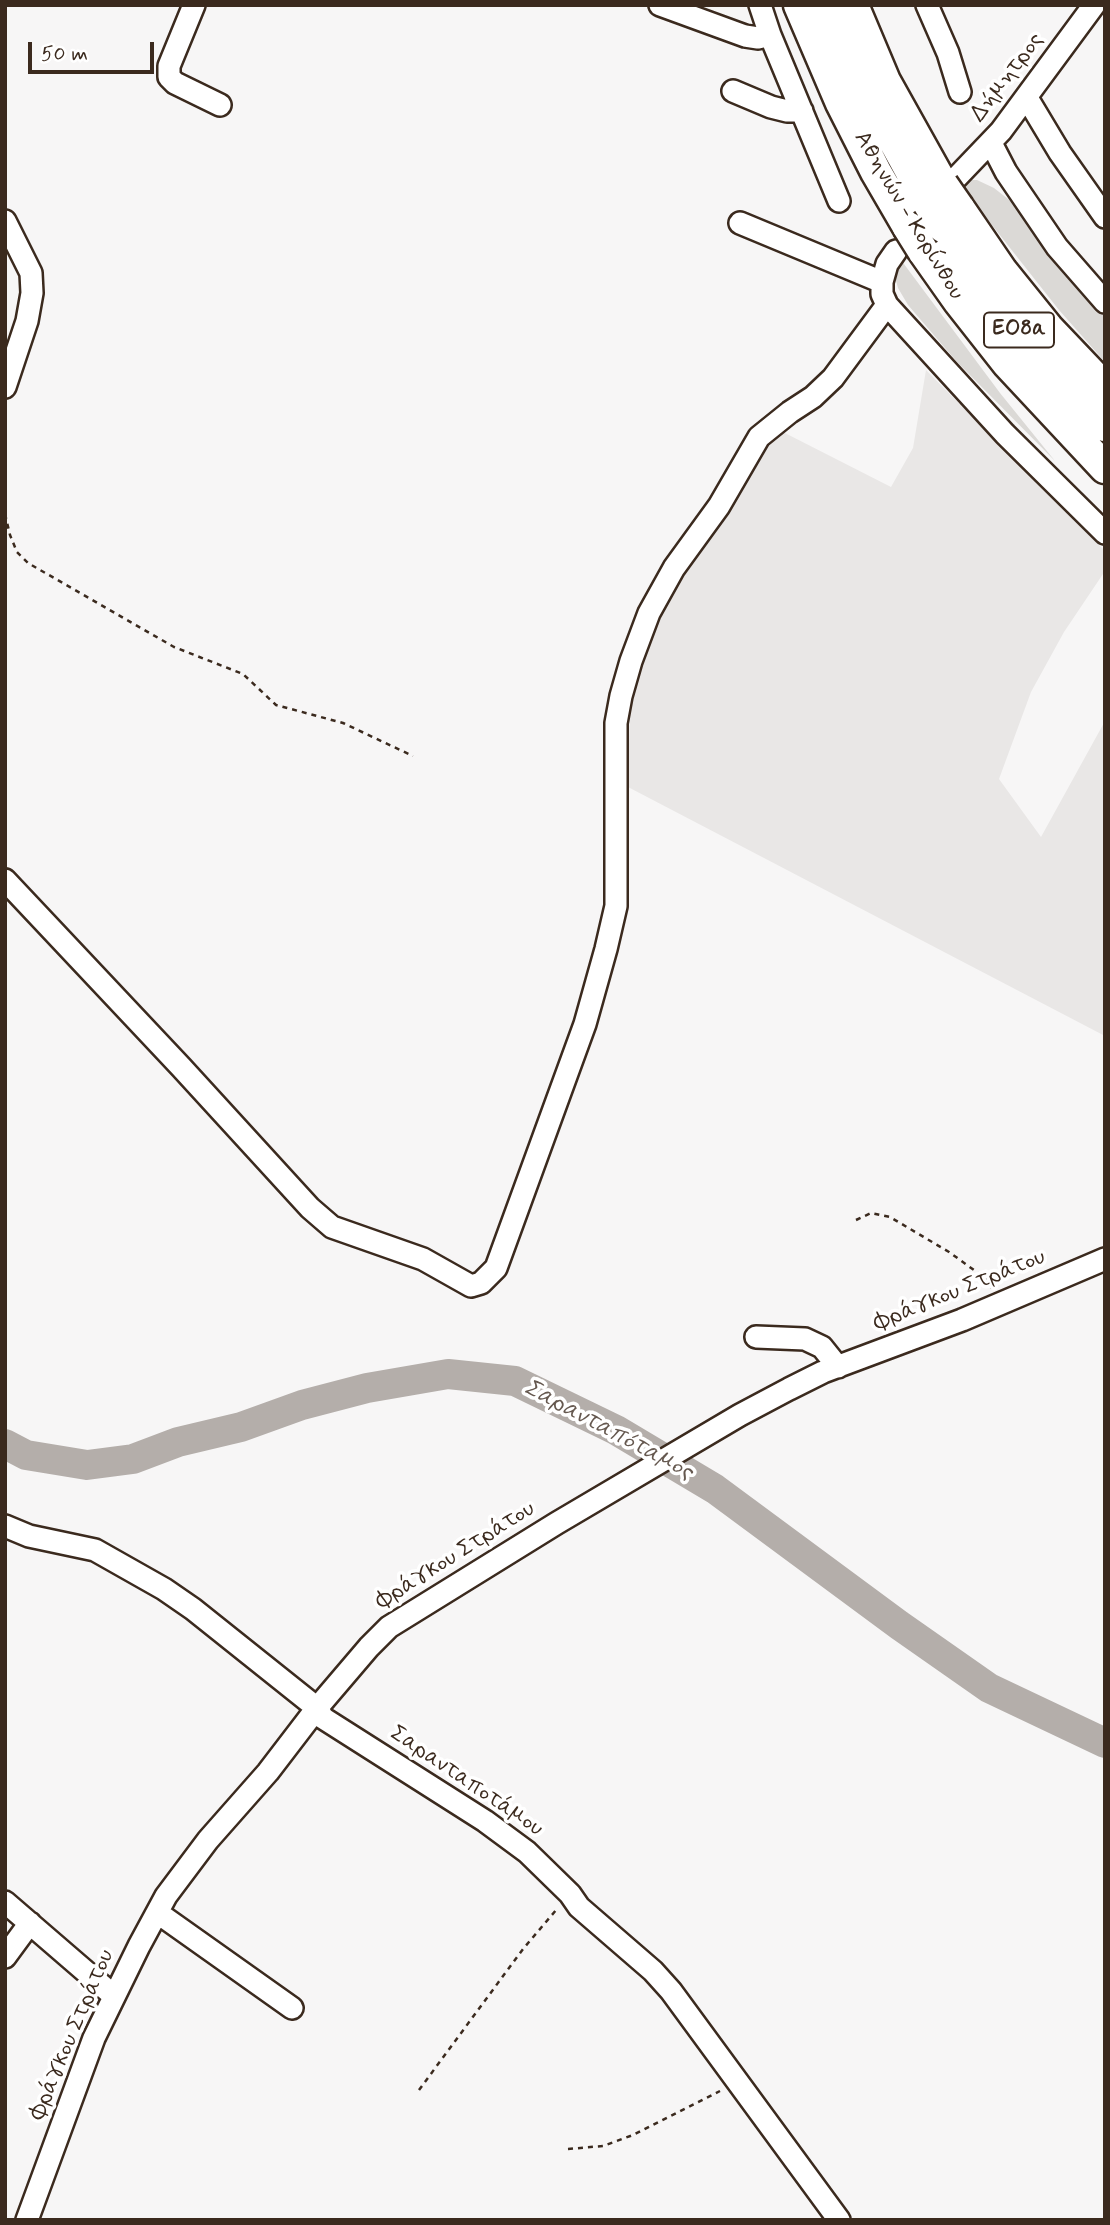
<!DOCTYPE html>
<html>
<head>
<meta charset="utf-8">
<style>
  body { margin:0 }
  #map { position:relative; width:1110px; height:2225px; overflow:hidden; background:#f7f6f6; font-family:Mynerve,sans-serif }
  canvas { display:block }
  .frame { position:absolute; inset:0; border:7px solid #3b2a1e; pointer-events:none }
  .scale { position:absolute; left:28px; top:42px; width:126px; height:32px; box-sizing:border-box; border:4px solid #3b2a1e; border-top:0; padding-left:9px; font-size:21px; line-height:24px; white-space:nowrap; color:#3b2a1e; -webkit-text-stroke:5px #fff; paint-order:stroke }
</style>
</head>
<body>
<div id="map">
<canvas width="1110" height="2225"></canvas>
<div class="frame"></div>
<div class="scale">50 m</div>
</div>
<script>
const context = document.querySelector('canvas').getContext('2d');
context.lineJoin = 'round';
function paint(path, color) {
  context.fillStyle = color;
  context.fill(path, 'evenodd');
}
function toPath(rows) {
  const path = new Path2D();
  for (const r of rows) {
    path.moveTo(r[0], r[1]);
    for (let i = 2; i < r.length; i += 2) path.lineTo(r[i], r[i + 1]);
  }
  return path;
}
function strokePath(path, color, width, dash) {
  context.strokeStyle = color;
  context.lineWidth = width;
  context.lineCap = dash ? 'butt' : 'round';
  context.setLineDash(dash || []);
  context.stroke(path);
}
function write(font, color, halo, rows, align = 'center') {
  context.font = font + ' Mynerve,sans-serif';
  context.lineWidth = 7;
  context.setLineDash([]);
  context.textBaseline = 'middle';
  context.strokeStyle = halo;
  context.fillStyle = color;
  for (const [text, x, y, turn = 0] of rows) {
    context.save();
    context.translate(x, y);
    context.rotate((+turn || 0) * Math.PI / 180);
    context.textAlign = isNaN(turn) ? turn : align;
    if (halo) context.strokeText(text, 0, 0);
    context.fillText(text, 0, 0);
    context.restore();
  }
}
paint(toPath([
  [926,370,1105,551,1105,571,1064,632,1031,692,999,779,1041,837,1105,721,1105,1036,628,787,630,703,643,659,677,581,767,442,779,430,891,487,913,448]
]), '#e9e7e6');
paint(toPath([
  [971,180,977,180,994,188,1022,210,1072,282,1105,317,1105,362,1059,310,969,196,962,185],
  [901,260,1000,393,1055,461,957,362,908,305,898,288,895,277]
]), '#dbd9d6');
strokePath(toPath([
  [5,1444,26,1455,87,1465,133,1459,178,1442,241,1427,302,1405,367,1388,448,1374,515,1381,616,1430,715,1489,899,1625,989,1688,1105,1743]
]), '#b4aeaa', 30);
const minor = toPath([
  [194,5,169,66,169,77,175,83,220,105],
  [660,5,745,36,758,38,770,35],
  [760,5,770,35,839,201],
  [927,5,948,53,960,92],
  [733,91,771,107,787,111,802,111],
  [1027,98,1060,153,1105,217],
  [991,143,1006,172,1057,247,1105,302],
  [957,177,1001,131,1094,5],
  [5,221,31,273,32,293,27,321,5,387],
  [740,223,882,282],
  [896,251,887,264,882,282,882,294,887,305,1005,434,1105,533],
  [5,880,181,1067,310,1208,332,1227,423,1259,471,1286,481,1283,496,1268,585,1024,606,949,616,906,616,723,621,696,631,661,649,613,674,568,719,506,759,437,790,412,813,397,833,378,887,305],
  [756,1337,805,1339,822,1347,838,1367],
  [5,1526,29,1536,95,1550,164,1589,193,1609,317,1708,323,1718,485,1821,527,1852,570,1894,579,1907,653,1971,671,1991,839,2220],
  [5,1902,114,1996],
  [158,1913,292,2008],
  [5,1957,30,1923],
  [27,2220,94,2038,139,1946,166,1896,208,1840,268,1772,317,1708,369,1647,389,1627,557,1523,740,1415,789,1389,823,1372,962,1320,1105,1259]
]);
const highway = toPath([
  [799,5,841,103,876,172,908,227],
  [831,5,866,90,928,203],
  [853,5,885,81,943,185],
  [959,208,1002,271,1048,328,1105,388],
  [943,227,983,285,1029,344,1105,426],
  [923,251,959,302,1007,363,1105,468]
]);
strokePath(minor, '#3b2a1e', 26);
strokePath(highway, '#3b2a1e', 35);
strokePath(toPath([
  [5,514,10,535,17,552,28,563,174,647,243,674,276,705,343,723,413,756],
  [856,1220,871,1213,890,1217,949,1252,985,1278,992,1288],
  [419,2090,523,1949,557,1909],
  [568,2149,603,2146,633,2135,720,2091]
]), '#3b2a1e', 2.5, [5, 5]);
strokePath(minor, '#fff', 21);
strokePath(highway, '#fff', 30);
const highwayBridge = toPath([
  [943,185,959,208],
  [928,203,943,227],
  [908,227,923,251]
]);
strokePath(highwayBridge, '#3b2a1e', 35, []);
strokePath(highwayBridge, '#fff', 30);
for (const [x, y, w] of [
  [1019,330,70]
]) {
  const box = new Path2D();
  box.roundRect(x - w / 2, y - 17.5, w, 35, 5);
  context.fillStyle = '#fff';
  context.fill(box);
  strokePath(box, '#3b2a1e', 2);
}
write('bold 21px', '#3b2a1e', null, [
  ["ΕΟ8α",1019,330]
]);
write('23px', '#3b2a1e', '#fff', [
  ["Δήμητρος",1008,78,-53],
  ["Αθηνών - Κορίνθου",908,216,59],
  ["Φράγκου Στράτου",960,1291,-22],
  ["Φράγκου Στράτου",456,1556,-32],
  ["Σαρανταποτάμου",466,1782,34],
  ["Φράγκου Στράτου",73,2035,-67]
]);
write('italic 24px', '#65584f', '#fff', [
  ["Σαρανταπόταμος",608,1431,28]
]);
</script>
</body>
</html>
